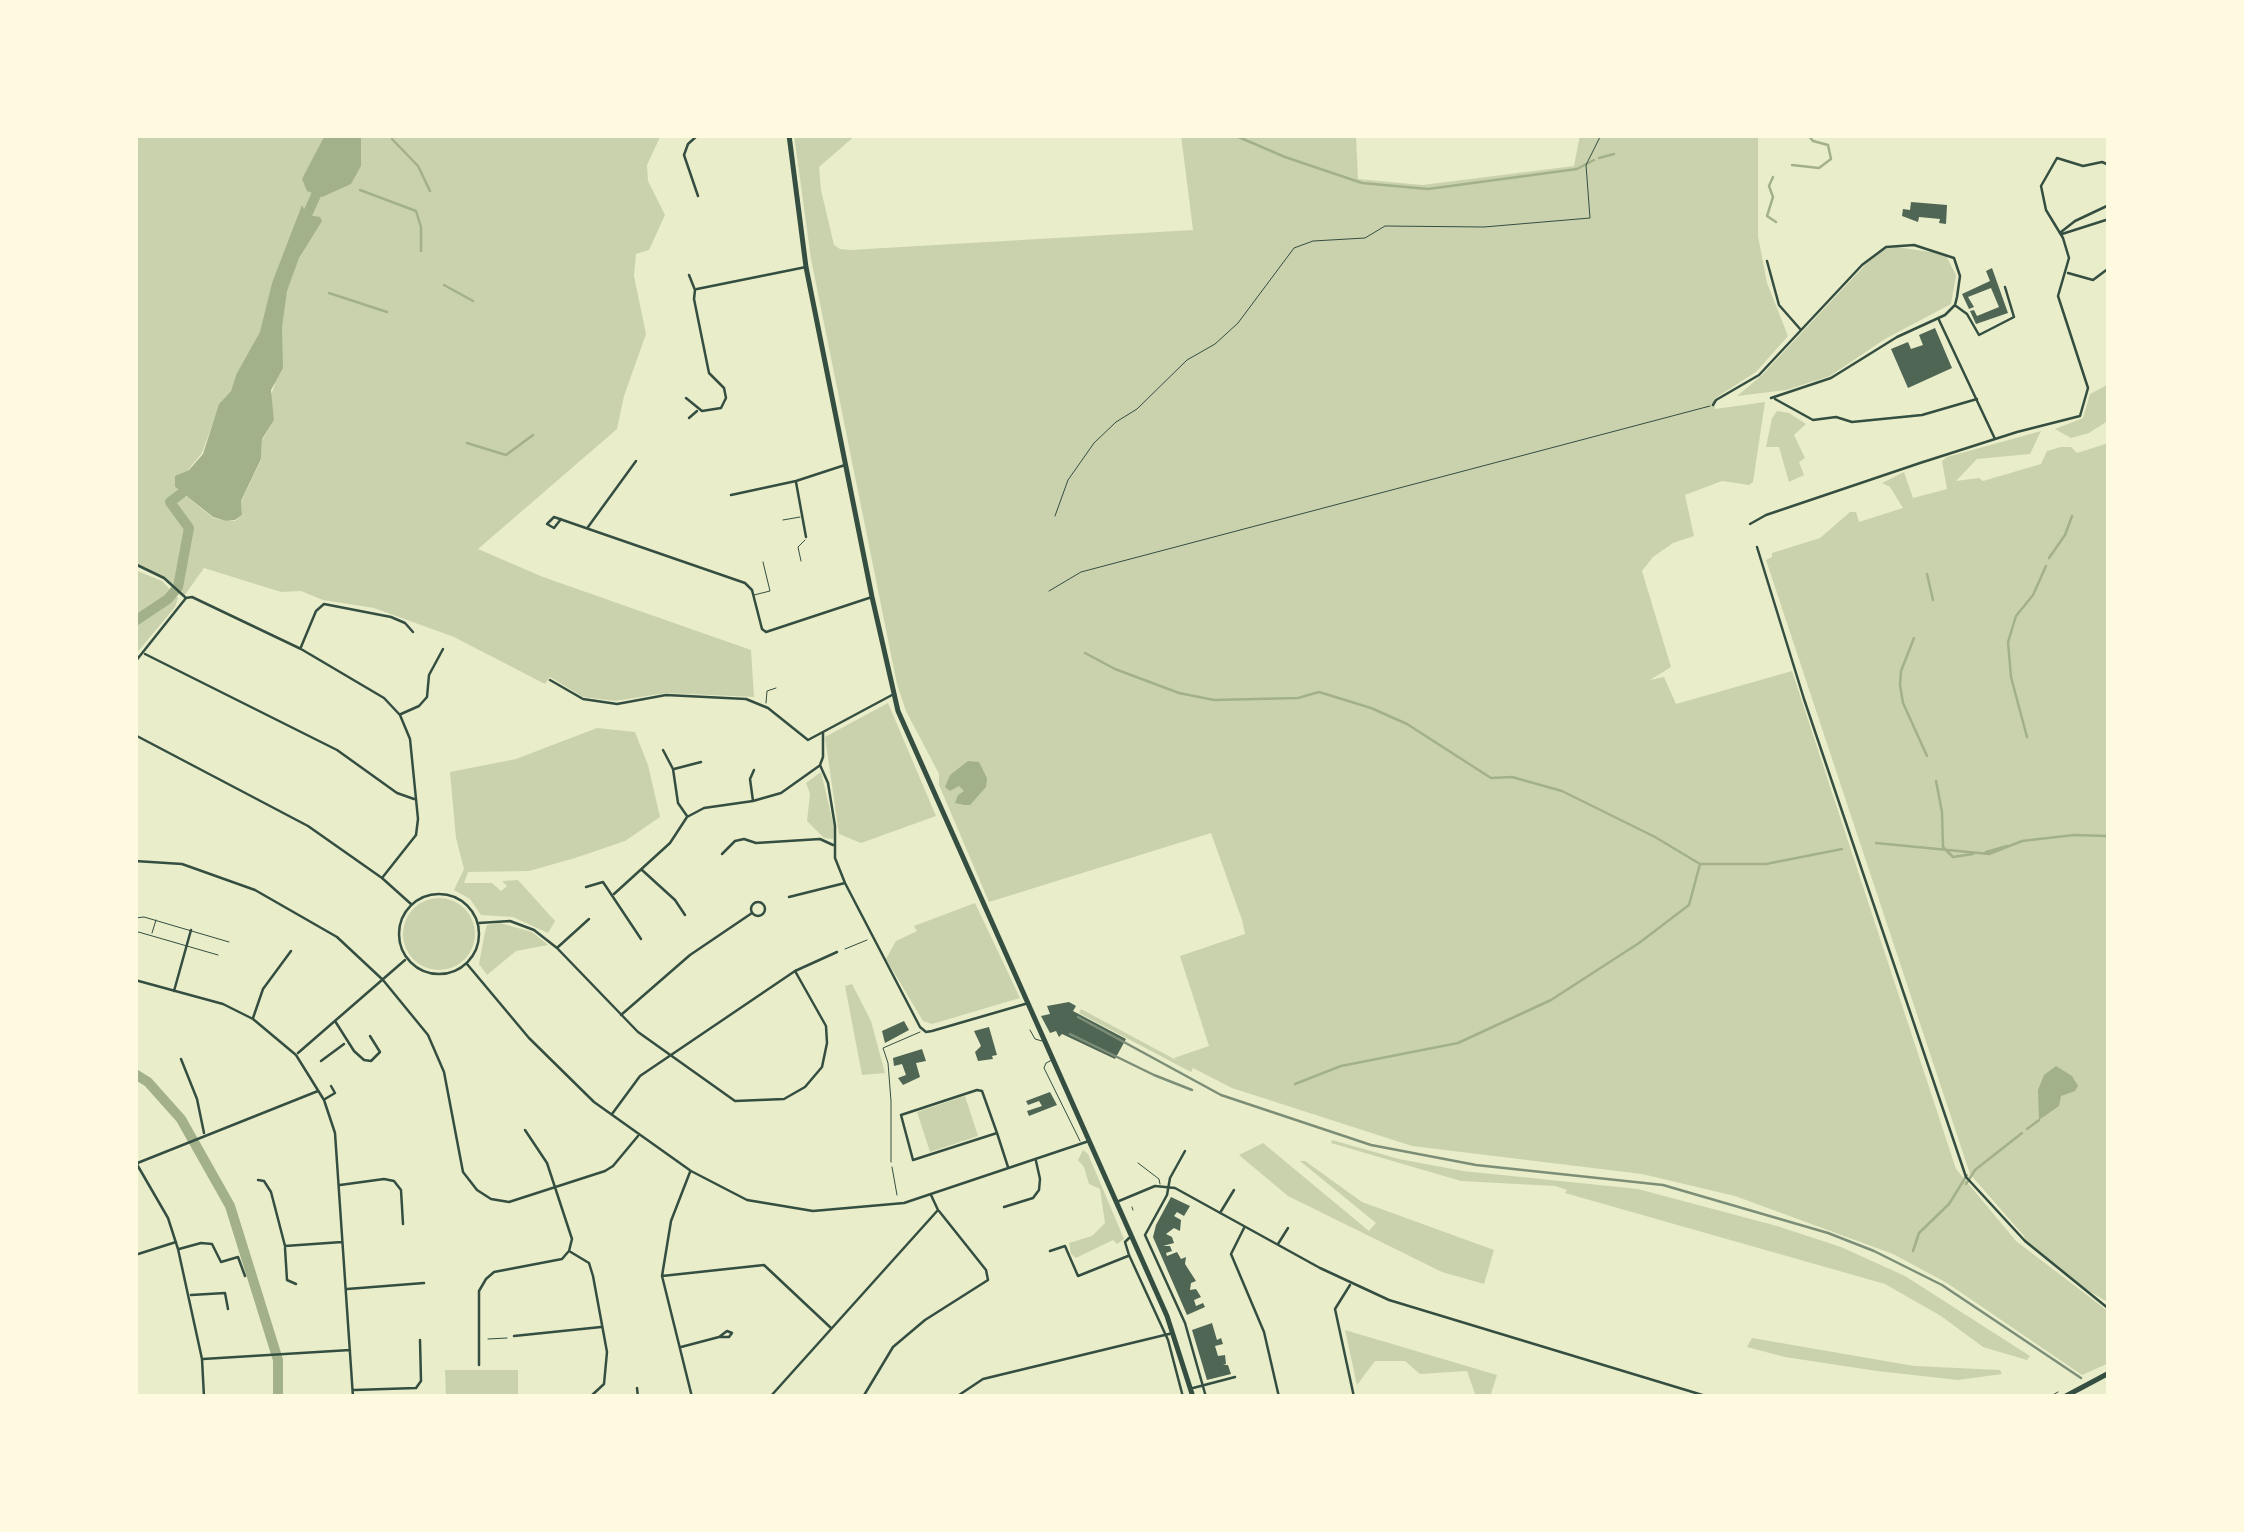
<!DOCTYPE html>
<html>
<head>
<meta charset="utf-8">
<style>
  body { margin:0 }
  #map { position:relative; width:2244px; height:1532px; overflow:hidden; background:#e9edc9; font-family:"Playfair Display",serif }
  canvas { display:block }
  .frame { position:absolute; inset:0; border:138px solid #fefae0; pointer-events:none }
</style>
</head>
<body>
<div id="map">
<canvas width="2244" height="1532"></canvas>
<div class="frame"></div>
</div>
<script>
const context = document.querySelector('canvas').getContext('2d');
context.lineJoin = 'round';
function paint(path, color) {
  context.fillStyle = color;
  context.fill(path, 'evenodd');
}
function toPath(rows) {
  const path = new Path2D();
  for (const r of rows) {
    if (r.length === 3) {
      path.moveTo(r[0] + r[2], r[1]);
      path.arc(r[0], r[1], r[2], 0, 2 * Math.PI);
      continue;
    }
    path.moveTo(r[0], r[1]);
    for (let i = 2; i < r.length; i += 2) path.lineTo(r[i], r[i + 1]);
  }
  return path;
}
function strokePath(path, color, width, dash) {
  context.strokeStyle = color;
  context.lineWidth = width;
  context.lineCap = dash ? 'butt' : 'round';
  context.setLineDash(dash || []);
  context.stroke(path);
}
paint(toPath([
  [135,135,661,135,647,165,648,181,665,215,649,250,636,254,634,276,646,334,624,396,617,429,478,549,543,577,751,650,754,697,666,693,615,701,583,697,550,677,545,684,454,637,374,608,323,600,301,591,281,592,204,568,184,596,164,578,135,565],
  [236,375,267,375,275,384,271,395,274,420,262,440,261,460,241,502,242,515,235,521,226,521,213,518,181,492,175,487,175,477,188,470,202,453,220,403,231,391],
  [794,135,856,135,819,167,821,190,834,245,840,249,850,250,1193,230,1181,135,1356,135,1358,179,1422,185,1574,166,1580,135,1758,135,1758,236,1767,283,1788,336,1756,372,1714,399,1715,409,1765,402,1753,482,1749,485,1722,481,1685,495,1694,536,1673,543,1653,557,1642,571,1671,667,1650,680,1664,677,1676,704,1792,671,1956,1169,2016,1241,2109,1312,2109,1363,2082,1375,1947,1283,1893,1254,1735,1196,1642,1174,1412,1146,1232,1088,1193,1068,1191,1072,1079,1013,1081,1009,1178,1061,1174,1058,1209,1046,1180,956,1245,934,1242,920,1211,833,989,902,939,785,939,774,906,711,897,684,811,259],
  [1896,247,1945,254,1956,275,1951,304,1885,339,1830,376,1786,390,1737,396,1761,376,1866,264,1884,249],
  [2109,384,2109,420,2089,433,2071,438,2055,429,2083,418,2090,394],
  [1777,411,1789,413,1806,424,1794,435,1805,458,1799,462,1804,475,1789,482,1779,447,1766,447,1772,418],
  [2041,431,2030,454,1977,459,1956,481,1979,478,1983,481,2041,464,2047,451,2061,447,2071,447,2077,453,2109,443,2109,1303,2081,1286,2025,1241,2024,1236,1970,1174,1766,560,1772,557,1772,553,1820,538,1850,512,1856,512,1859,522,1903,508,1890,487,1882,483,1904,472,1913,498,1947,489,1942,461,1947,457],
  [135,570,162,581,178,598,175,607,135,655],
  [888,703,936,816,861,843,839,834,825,737],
  [597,728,635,732,648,765,660,817,625,841,575,858,529,871,468,872,464,883,492,883,501,891,507,886,502,881,518,880,555,921,548,933,513,917,481,915,470,899,454,890,464,869,456,838,450,772,516,759],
  [821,772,834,827,833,839,824,838,807,821,810,794,806,783],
  [439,934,36],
  [975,903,1020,998,932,1024,923,1021,886,959,896,941,917,931,914,926],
  [500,923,532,932,548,945,516,951,487,975,479,964,485,932,487,925],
  [852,984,871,1021,885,1073,862,1075,845,986],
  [965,1096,978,1136,930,1152,917,1112],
  [1332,1140,1399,1159,1463,1171,1638,1189,1777,1226,1841,1247,1905,1276,2030,1356,2027,1360,1983,1347,1941,1316,1885,1284,1565,1193,1567,1190,1555,1186,1461,1181,1331,1143],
  [1263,1143,1369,1231,1376,1223,1300,1161,1305,1161,1362,1202,1494,1250,1484,1284,1442,1272,1288,1196,1239,1155],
  [1083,1150,1088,1154,1124,1239,1117,1244,1113,1240,1076,1258,1071,1254,1069,1243,1092,1236,1105,1223,1100,1189,1089,1184,1084,1167,1078,1160],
  [1345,1330,1497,1375,1490,1397,1476,1397,1467,1371,1420,1374,1405,1361,1375,1361,1357,1385],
  [1752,1338,1914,1366,2000,1370,2002,1374,1958,1380,1877,1371,1785,1357,1747,1347],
  [445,1370,518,1370,518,1397,446,1397]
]), '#cad2ad');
paint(toPath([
  [325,135,361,135,361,166,351,184,322,197,307,191,302,179],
  [302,205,307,215,320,217,322,221,299,258,287,291,282,327,283,368,271,390,274,420,262,439,261,459,241,501,242,515,235,520,226,521,213,517,175,487,175,476,189,470,203,454,219,404,231,391,236,375,260,332,272,283],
  [968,761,979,762,987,778,986,787,970,805,964,805,955,803,958,795,964,791,959,786,950,791,945,787,950,775],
  [2056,1066,2072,1076,2078,1086,2075,1091,2061,1096,2059,1106,2039,1120,2038,1090,2044,1075]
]), '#a3b18a');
strokePath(toPath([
  [1234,135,1285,157,1362,183,1428,189,1577,169,1594,160],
  [392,139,418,166,430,191],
  [1599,158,1614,154],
  [1792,165,1819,168,1831,159,1828,145,1813,141,1808,135],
  [1773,177,1769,186,1773,197,1767,216,1776,222],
  [360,190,416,211,421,227,421,251],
  [444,285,473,301],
  [329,293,387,312],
  [467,443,506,455,533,435],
  [2049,558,2065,535,2072,516],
  [1927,574,1933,600],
  [1914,638,1901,671,1900,685,1903,703,1927,756],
  [1085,653,1115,669,1179,693,1214,700,1298,698,1319,692,1371,708,1407,724,1491,778,1512,777,1562,791,1655,837,1700,864,1766,864,1842,849],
  [2027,737,2011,677,2008,642,2016,616,2033,595,2046,566],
  [1936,781,1942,812,1943,847,1953,857,1973,854],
  [1876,843,1989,854,2022,841,2074,835,2109,836],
  [1986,852,2007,846],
  [1295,1084,1341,1066,1458,1043,1551,1000,1639,943,1689,905,1700,864],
  [2027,1129,2039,1120],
  [1966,1184,1975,1170,2022,1133],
  [1913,1251,1919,1233,1949,1204,1967,1175]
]), '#a3b18a', 2.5);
strokePath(toPath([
  [307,215,316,195],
  [135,621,168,599,178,587,189,528,170,502,182,493],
  [135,1074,148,1082,181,1119,230,1206,278,1360,278,1397]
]), '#a3b18a', 10);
paint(toPath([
  [1911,202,1947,205,1946,224,1939,223,1940,219,1919,217,1918,222,1902,216,1903,209,1910,210],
  [1992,268,2008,313,1976,324,1970,311,1974,310,1977,316,1999,307,1991,288,1968,297,1974,307,1969,309,1962,294,1990,281,1986,271],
  [1935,328,1952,368,1908,388,1891,349,1908,342,1911,349,1923,345,1919,335],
  [1069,1002,1076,1006,1073,1011,1126,1039,1115,1059,1062,1034,1059,1037,1056,1031,1050,1033,1041,1016,1050,1014,1047,1006],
  [904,1021,909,1030,885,1043,882,1031],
  [989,1027,997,1055,992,1056,993,1059,978,1061,975,1052,981,1046,974,1031],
  [922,1049,926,1061,916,1063,920,1077,903,1085,898,1078,906,1075,902,1064,894,1066,893,1058],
  [1050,1092,1057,1105,1029,1116,1027,1111,1042,1106,1039,1101,1028,1105,1026,1101],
  [1171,1197,1190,1206,1184,1216,1177,1212,1174,1216,1181,1220,1180,1231,1174,1228,1166,1234,1172,1237,1174,1243,1163,1246,1170,1246,1172,1251,1166,1253,1167,1256,1177,1252,1181,1259,1186,1257,1185,1264,1196,1281,1191,1283,1190,1290,1196,1289,1201,1297,1194,1300,1196,1306,1203,1303,1205,1307,1187,1315,1153,1237,1156,1225],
  [1212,1323,1217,1340,1221,1338,1223,1344,1215,1346,1218,1356,1225,1355,1226,1364,1223,1365,1228,1365,1231,1374,1207,1380,1192,1330]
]), '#4f6655');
strokePath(toPath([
  [1055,516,1068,480,1094,443,1116,422,1137,409,1187,360,1215,344,1238,323,1294,248,1313,241,1365,238,1385,226,1484,227,1590,218,1586,165,1601,135],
  [845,949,867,940],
  [892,1167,897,1195],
  [488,1339,507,1338],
  [2049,1397,2058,1392]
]), '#344e41', 1);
strokePath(toPath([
  [783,520,800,517],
  [801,561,798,547,805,540],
  [1049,591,1081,572,1710,406],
  [754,595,770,591,763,562],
  [766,703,767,691,776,688],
  [135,918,144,917,229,942],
  [135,931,218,955],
  [152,933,156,920],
  [1030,1030,1035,1039,1042,1041],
  [1052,1060,1046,1063,1044,1068,1080,1141],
  [891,1162,891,1101,888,1063,883,1048,920,1032],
  [1138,1163,1159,1179,1160,1184],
  [1132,1207,1133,1210],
  [2105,1397,2109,1391]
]), '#344e41', 1);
strokePath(toPath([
  [698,135,688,144,684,155,698,196],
  [2061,232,2075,221,2109,205],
  [2062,234,2109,219],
  [1767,261,1779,305,1801,330],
  [2068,273,2093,280,2109,268],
  [697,289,806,267],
  [1956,306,1967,314,1979,335,2014,317,2005,287],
  [1939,320,1995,439],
  [686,398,702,411,721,408,726,398,724,388,709,373,694,299,695,290,689,275],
  [1775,399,1813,420,1836,417,1852,422,1922,415,1977,399],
  [1713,405,1716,400,1759,375,1862,265,1886,247,1914,245,1954,258,1960,276,1957,297,1955,305,1945,315,1897,337,1831,378,1771,398],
  [689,418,697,411],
  [796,482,806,537],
  [731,495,796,481,845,465],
  [561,519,554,528,547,524,554,517,745,583,752,590,762,629,766,632,872,597],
  [1750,524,1766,515,1920,463,2017,432,2080,416,2088,388,2058,296,2069,258,2063,238,2046,210,2041,186,2057,158,2083,166,2102,162,2109,165],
  [588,527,636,461],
  [1757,547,1804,699,1966,1177,2025,1241,2109,1309],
  [135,564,164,578,186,598],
  [301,647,316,611,324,604,391,617,405,623,413,632],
  [145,654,337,750,397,793,414,799],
  [135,662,186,598,192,597,301,649,384,698,400,715,410,739,418,819,416,835,382,878],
  [550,680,583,699,617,704,666,695,746,699,768,708,808,740,892,695],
  [401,714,419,706,427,697,429,675,443,649],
  [823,733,823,757,820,765,828,783,835,826,835,858,845,883,920,1027,926,1032,932,1031,1025,1004],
  [135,735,308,826,382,878,411,904],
  [663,750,673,769,678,803,687,816],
  [674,769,701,762],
  [753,801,750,779,754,770],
  [722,854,735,841,744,839,756,843,820,839,833,845],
  [135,861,182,864,255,890,337,937,383,980,428,1035,444,1072,463,1172,477,1190,491,1199,509,1202,605,1171,613,1166,638,1136],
  [642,870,675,900,685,915],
  [586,887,603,882,641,939],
  [439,934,40],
  [614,894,670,843,687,817,704,808,753,801,781,793,819,766],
  [789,897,845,883],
  [758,909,7],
  [479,923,510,921,534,930,557,948,638,1032,735,1101,784,1099,805,1087,822,1067,827,1043,826,1026,795,971],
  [558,947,589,919],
  [467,964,529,1038,594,1102,691,1171,747,1200,813,1211,904,1203,1089,1141],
  [135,980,223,1004,253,1019,296,1055,324,1100,335,1133,353,1397],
  [174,991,191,930],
  [621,1015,690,955,752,913],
  [253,1018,263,989,291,951],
  [335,1021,354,1051,364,1060,371,1061,380,1052,370,1036],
  [298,1053,405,960],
  [181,1059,197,1099,204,1133],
  [321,1061,344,1044],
  [977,1090,982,1091,997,1133,913,1160,901,1115,977,1090],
  [325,1099,335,1093,331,1086],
  [612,1114,640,1076,795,971,837,952],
  [525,1130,547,1163,572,1239,569,1251,589,1263,593,1276,607,1352,604,1384,590,1397],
  [997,1133,1008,1167],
  [1185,1151,1170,1178,1167,1195,1145,1235,1185,1323,1206,1397],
  [135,1161,168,1218,178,1249,202,1359,204,1397],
  [135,1164,318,1091],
  [690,1172,671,1221,662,1276,692,1397],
  [258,1180,264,1181,271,1192,285,1246,342,1242],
  [340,1185,384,1179,394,1181,401,1190,403,1224],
  [1119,1201,1155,1186,1175,1188,1320,1268,1389,1300,1709,1397],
  [1004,1207,1033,1198,1039,1190,1040,1179,1036,1161],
  [1220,1213,1234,1190],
  [1244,1228,1231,1254,1264,1332,1279,1397],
  [1129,1238,1125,1242,1129,1255,1168,1340,1183,1397],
  [1278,1244,1288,1228],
  [285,1248,287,1280,296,1284],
  [179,1249,201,1243,212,1244,221,1262,238,1257,245,1276],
  [1050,1251,1065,1246,1078,1276,1128,1256],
  [135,1255,176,1242],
  [662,1276,764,1265,831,1328],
  [1350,1285,1335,1309,1354,1397],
  [347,1289,424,1283],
  [191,1295,225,1293,228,1309],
  [514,1336,601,1327],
  [681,1347,719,1337,729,1337,732,1333,727,1331,719,1337],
  [203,1359,350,1350],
  [479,1365,479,1291,486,1279,494,1272,562,1259,568,1252],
  [637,1388,638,1397],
  [1193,1388,1235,1377],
  [354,1390,416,1388,421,1381,420,1340],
  [770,1397,938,1210,931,1195],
  [863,1397,893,1347,925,1320,988,1280,986,1270,939,1211],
  [956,1397,983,1379,1173,1333]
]), '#344e41', 2.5);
strokePath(toPath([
  [789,135,806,267,872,597,898,711,1167,1316,1193,1397],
  [2064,1397,2109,1373]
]), '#344e41', 5);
strokePath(toPath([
  [1078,1017,1221,1095,1371,1145,1476,1165,1663,1185,1828,1233,1874,1251,1942,1285,2081,1378],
  [1070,1034,1154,1075,1192,1090]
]), '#7c8e77', 2.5);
</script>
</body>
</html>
